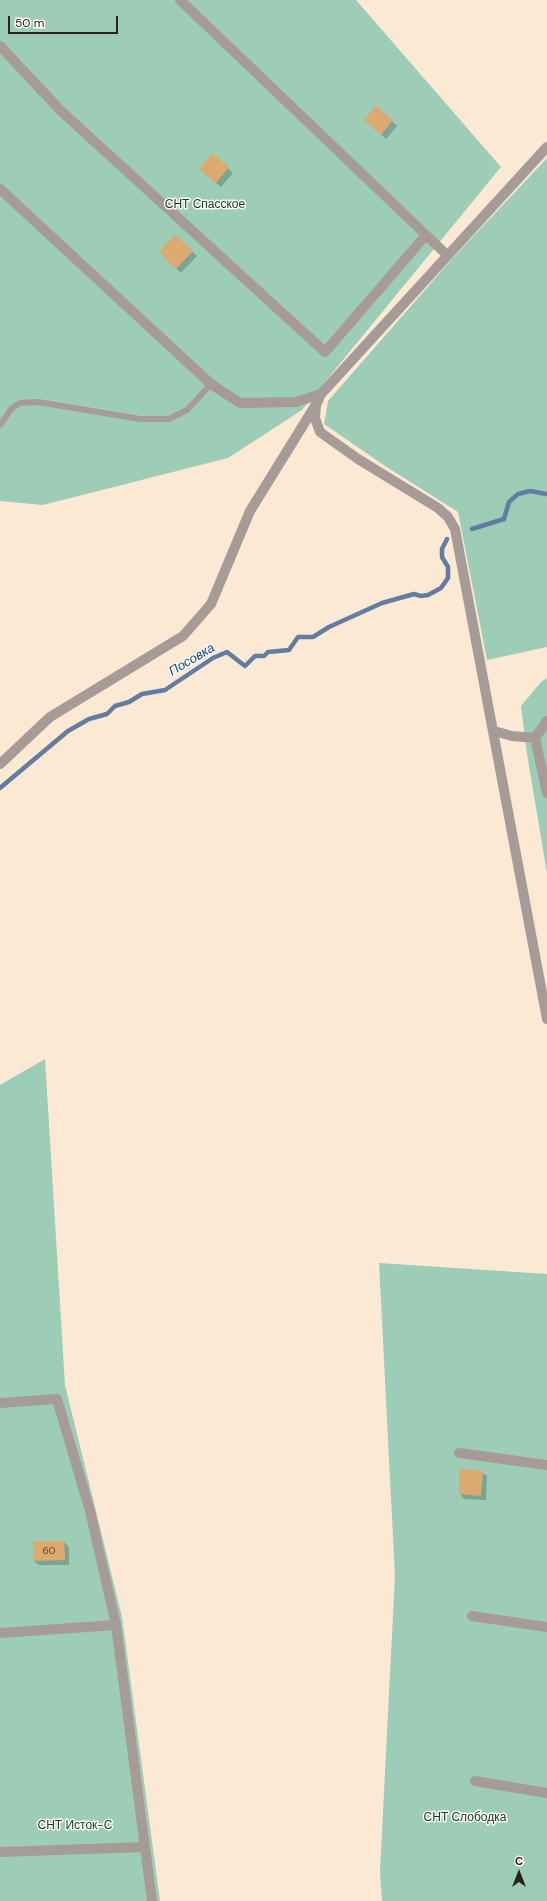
<!DOCTYPE html>
<html>
<head>
<meta charset="utf-8">
<style>
  body { margin:0 }
  #map { position:relative; width:547px; height:1901px; overflow:hidden; background:#fce9d4; font-family:"DM Sans",sans-serif }
  canvas { display:block }
  .north { position:absolute; left:499px; top:1853px; width:40px; height:40px; -webkit-text-stroke:3px #fdf9f5; paint-order:stroke; rotate:0deg; font-size:11px; font-weight:700; line-height:16px; text-align:center; color:#2a231b }
  .north::after { content:''; display:block; margin:auto; width:14px; height:18px; background:#2a231b; clip-path:polygon(50% 0,100% 100%,50% 72%,0 100%) }
  .scale { position:absolute; left:8px; top:16px; width:110px; height:18px; box-sizing:border-box; border:2px solid #2a231b; border-top:0; padding-left:5px; font-size:12px; line-height:14px; white-space:nowrap; color:#2a231b; -webkit-text-stroke:3px #fdf9f5; paint-order:stroke }
</style>
</head>
<body>
<div id="map">
<canvas width="547" height="1901"></canvas>
<div class="north">С</div>
<div class="scale">50 m</div>
</div>
<script>
const context = document.querySelector('canvas').getContext('2d');
context.lineJoin = 'round';
function paint(path, color) {
  context.fillStyle = color;
  context.fill(path, 'evenodd');
}
function toPath(rows) {
  const path = new Path2D();
  for (const r of rows) {
    path.moveTo(r[0], r[1]);
    for (let i = 2; i < r.length; i += 2) path.lineTo(r[i], r[i + 1]);
  }
  return path;
}
function strokePath(path, color, width, dash) {
  context.strokeStyle = color;
  context.lineWidth = width;
  context.lineCap = dash ? 'butt' : 'round';
  context.setLineDash(dash || []);
  context.stroke(path);
}
function write(font, color, halo, rows, align = 'center') {
  context.font = font + ' "DM Sans",sans-serif';
  context.lineWidth = 3;
  context.setLineDash([]);
  context.textBaseline = 'middle';
  context.strokeStyle = halo;
  context.fillStyle = color;
  for (const [text, x, y, turn = 0] of rows) {
    context.save();
    context.translate(x, y);
    context.rotate((+turn || 0) * Math.PI / 180);
    context.textAlign = isNaN(turn) ? turn : align;
    if (halo) context.strokeText(text, 0, 0);
    context.fillText(text, 0, 0);
    context.restore();
  }
}
paint(toPath([
  [0,0,356,0,501,167,302,410,228,458,43,505,0,501],
  [547,158,547,647,487,660,458,512,385,466,324,424,328,401,451,260],
  [547,678,547,873,527,754,521,706,541,682],
  [45,1059,65,1385,122,1617,160,1901,0,1901,0,1085],
  [379,1263,547,1274,547,1901,382,1901,380,1871,395,1576]
]), '#9dcdb6');
paint(toPath([
  [376,107,397,126,386,139,370,125],
  [212,155,233,173,221,187,200,169],
  [175,236,197,256,181,273,160,252],
  [482,1472,487,1476,486,1500,464,1499,460,1494],
  [34,1542,64,1542,69,1547,69,1565,39,1565,34,1561]
]), '#0003');
strokePath(toPath([
  [472,529,504,519,509,502,518,494,530,491,547,494],
  [0,788,68,731,89,719,107,714,115,706,129,702,142,694,165,690,213,658,227,652,245,666,255,656,264,656,268,652,289,650,298,637,313,637,329,627,382,603,414,594,421,596,428,595,441,588,448,578,448,567,442,557,442,549,447,539]
]), '#617da2', 4.5);
paint(toPath([
  [376,106,393,120,381,135,364,120],
  [212,153,229,167,216,183,199,169],
  [175,235,193,251,176,269,159,252],
  [460,1469,483,1471,481,1496,459,1494],
  [33,1541,64,1541,65,1560,33,1561]
]), '#dcaa70');
strokePath(toPath([
  [0,425,12,408,20,403,38,402,140,419,169,419,187,410,211,384]
]), '#a79b98', 6);
strokePath(toPath([
  [180,0,447,255],
  [0,46,61,111,325,352,426,235],
  [547,147,321,394,316,405,315,418,320,432,358,459,438,508,448,517,455,529,547,1019],
  [0,189,211,384,240,403,296,402,321,394],
  [494,731,512,736,535,738,547,793],
  [535,738,547,721],
  [0,764,50,717,183,636,211,604,250,511,315,406],
  [0,1403,57,1399,90,1511,116,1625,152,1901],
  [459,1453,547,1465],
  [472,1616,547,1627],
  [0,1633,116,1625],
  [475,1781,547,1793],
  [0,1852,145,1847]
]), '#a79b98', 10);
write('10px', '#564530', null, [
  ["60",49,1551]
]);
write('12px', '#14392a', '#fdf9f5', [
  ["СНТ Спасское",205,205],
  ["СНТ Слободка",465,1818],
  ["СНТ Исток-С",75,1826]
]);
write('italic 13px', '#0e478a', '#fdf9f5', [
  ["Посовка",192,660,-31]
]);
</script>
</body>
</html>
